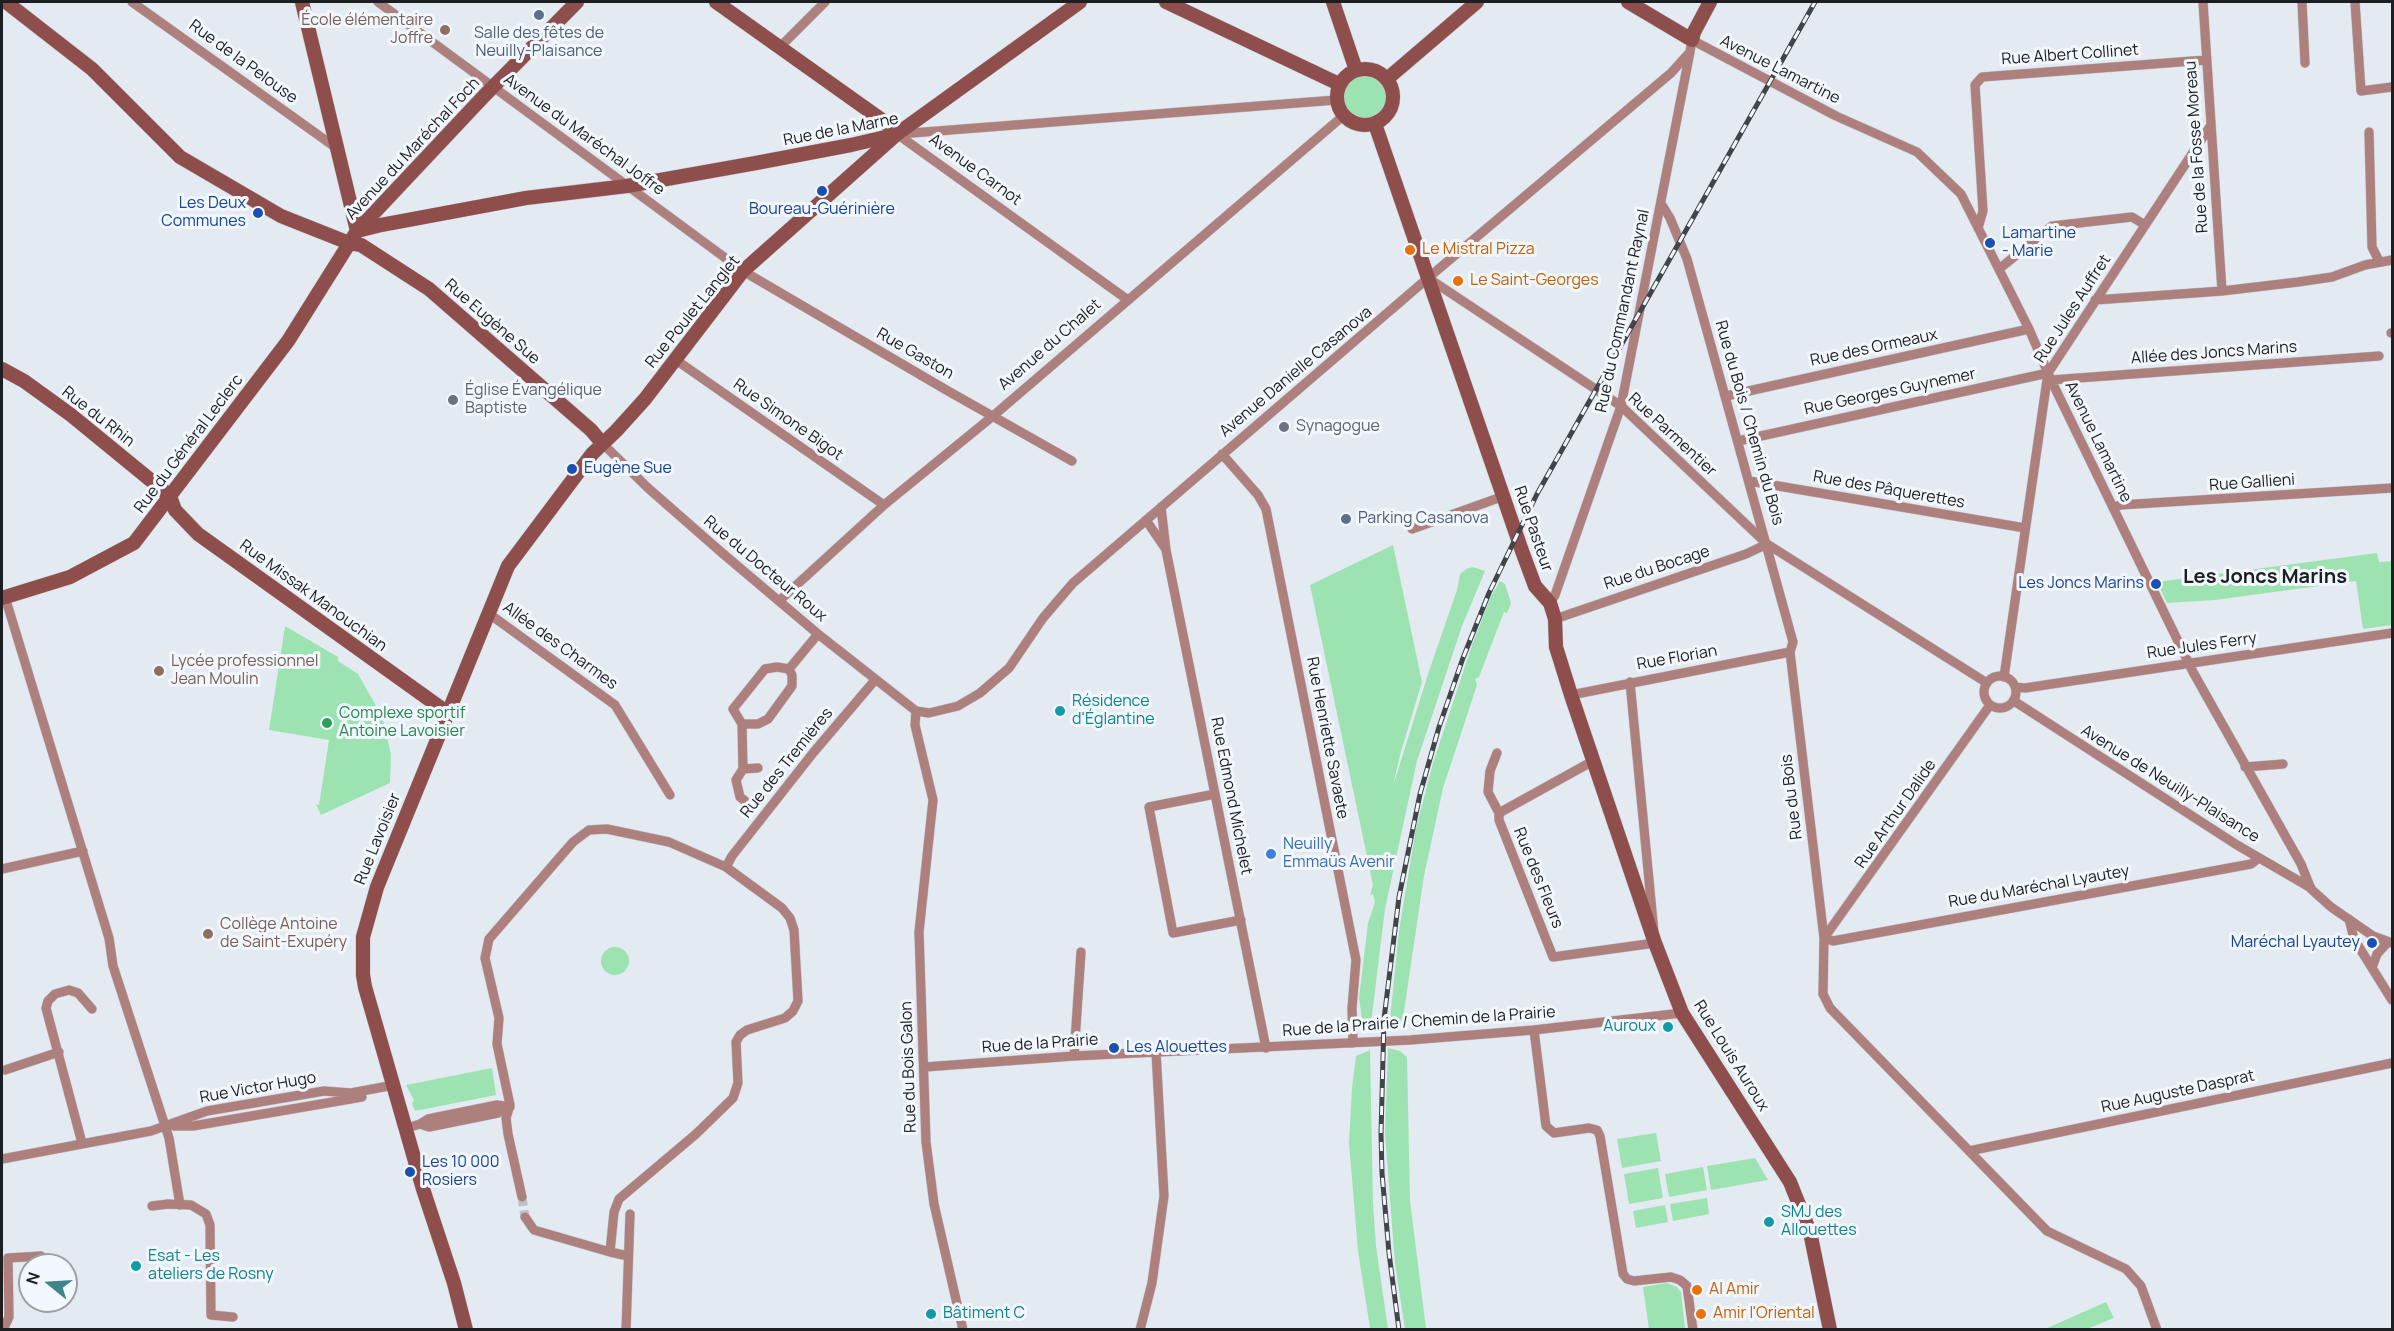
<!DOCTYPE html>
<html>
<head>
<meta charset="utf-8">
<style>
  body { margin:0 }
  #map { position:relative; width:2394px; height:1331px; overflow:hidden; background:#e4eaf2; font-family:Manrope,sans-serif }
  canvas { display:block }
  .frame { position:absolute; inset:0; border:3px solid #1c1e21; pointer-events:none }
  .north { position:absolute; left:18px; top:1253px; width:60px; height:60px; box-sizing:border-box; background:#f2f7fe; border:2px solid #9ca0a6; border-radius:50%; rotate:288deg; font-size:16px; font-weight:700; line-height:24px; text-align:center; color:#1c1e21 }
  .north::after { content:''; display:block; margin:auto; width:21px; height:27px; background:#3e868c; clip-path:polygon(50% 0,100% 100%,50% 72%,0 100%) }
</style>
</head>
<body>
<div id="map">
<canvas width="2394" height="1331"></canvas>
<div class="frame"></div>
<div class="north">N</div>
</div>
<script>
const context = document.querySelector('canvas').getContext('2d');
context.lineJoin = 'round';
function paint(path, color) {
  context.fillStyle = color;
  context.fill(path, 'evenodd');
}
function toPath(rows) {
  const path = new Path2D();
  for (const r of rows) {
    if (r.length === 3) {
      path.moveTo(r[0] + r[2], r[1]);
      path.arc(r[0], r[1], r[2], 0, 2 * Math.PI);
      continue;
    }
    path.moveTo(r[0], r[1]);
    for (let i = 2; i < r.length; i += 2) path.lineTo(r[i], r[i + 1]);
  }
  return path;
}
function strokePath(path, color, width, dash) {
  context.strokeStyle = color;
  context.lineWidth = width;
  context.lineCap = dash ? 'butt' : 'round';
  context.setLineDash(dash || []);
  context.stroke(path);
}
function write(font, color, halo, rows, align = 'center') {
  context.font = font + ' Manrope,sans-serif';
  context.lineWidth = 6;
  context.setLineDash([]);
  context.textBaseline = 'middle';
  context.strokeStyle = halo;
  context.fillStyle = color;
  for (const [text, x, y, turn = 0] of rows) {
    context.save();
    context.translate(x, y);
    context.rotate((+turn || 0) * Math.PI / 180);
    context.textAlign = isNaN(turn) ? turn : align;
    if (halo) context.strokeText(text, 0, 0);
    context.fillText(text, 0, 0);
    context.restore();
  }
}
paint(toPath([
  [1365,97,21],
  [1393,545,1422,682,1400,755,1393,786,1429,671,1457,590,1460,574,1466,569,1473,567,1485,571,1462,626,1417,761,1385,909,1370,1031,1362,1019,1359,998,1368,923,1375,902,1373,894,1370,895,1373,885,1310,585],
  [2377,553,2379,562,2392,561,2392,625,2363,629,2356,581,2215,600,2167,603,2157,582],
  [1500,581,1505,584,1511,603,1507,613,1504,612,1479,677,1475,679,1477,685,1443,788,1424,876,1403,1018,1400,1027,1395,1030,1389,1029,1399,931,1416,828,1433,763,1472,645,1491,596],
  [285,626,338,657,338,661,358,674,382,716,391,754,390,783,321,815,316,804,319,805,329,740,269,730],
  [615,961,14],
  [1388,1048,1400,1051,1407,1057,1410,1201,1426,1329,1405,1329,1395,1264,1385,1133],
  [1370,1050,1373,1203,1376,1246,1388,1329,1370,1328,1358,1251,1349,1143,1352,1088,1356,1056],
  [492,1068,496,1095,415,1111,412,1103,414,1100,406,1085],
  [1656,1133,1661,1161,1622,1168,1617,1139],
  [1755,1158,1768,1180,1711,1190,1707,1166],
  [1703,1167,1707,1190,1669,1197,1665,1174],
  [1658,1168,1663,1198,1629,1204,1624,1174],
  [1707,1198,1709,1214,1673,1221,1670,1204],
  [1665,1205,1668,1222,1636,1228,1633,1211],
  [1667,1283,1677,1287,1681,1292,1685,1329,1649,1329,1643,1287],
  [2106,1302,2114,1318,2087,1329,2045,1329]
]), '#9de3b1');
strokePath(toPath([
  [522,1197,525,1217]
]), '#bcc1c8', 9, [9, 4.5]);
const street = toPath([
  [132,2,335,147],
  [378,2,743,271,948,391,1072,461],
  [2203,2,2222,291],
  [2302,2,2305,63],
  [2355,2,2361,91,2392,87],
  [779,48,825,2],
  [2369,132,2372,247,2379,261],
  [897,134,1128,300],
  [899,134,1336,100],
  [1662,205,1670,218,1687,259,1793,642,1790,652,1824,938,1823,994,1830,1008,2047,1231,2126,1269,2141,1286,2157,1330],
  [1978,228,1983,211,1975,85,1982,77,2206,60],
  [1999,269,2052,226,2132,217,2145,225],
  [1428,278,1621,406,1767,544,1987,683],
  [2095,300,2222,291,2298,282,2332,277,2365,265,2392,260],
  [2391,333,2392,333],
  [676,360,884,505],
  [2051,380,2379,356],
  [1726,396,2029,329],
  [1738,441,2048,373],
  [602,443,648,488,721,552,818,634,916,711,929,713,958,706,980,693,1009,668,1043,618,1073,583,1428,278,1671,73,1690,52,1692,40,1836,116,1917,152,1961,194,2029,329,2051,380,2193,672,2301,864,2311,889,2331,907,2373,936,2392,943],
  [1222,454,1258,495,1266,509,1356,960,1352,1008,1353,1043],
  [1749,481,2025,528],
  [1161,507,1166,550,1266,1048],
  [2113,508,2120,505,2392,488],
  [1146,520,1165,548],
  [1412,529,1504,496],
  [5,597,109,938,113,966,169,1138,180,1205],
  [779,601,884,505,993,416,1343,116],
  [1550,603,1555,595,1621,406,1690,52],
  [488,613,615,705,670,795],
  [1555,619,1746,554,1767,544],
  [789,669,818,634],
  [2000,692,16],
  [2004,677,2048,373,2211,125],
  [2015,687,2025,688,2392,633],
  [1571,695,1790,652],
  [2014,701,2237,845,2311,888],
  [916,711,915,725,933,800,919,932,926,1142,934,1204,963,1330],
  [742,724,758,724,768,719,792,686,792,675,789,669],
  [1497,753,1490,771,1488,792,1499,813],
  [1593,761,1499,813,1499,820,1553,957,1655,943,1630,682],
  [2245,767,2283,764],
  [743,769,758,768],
  [1215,794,1149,807,1173,933,1241,920],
  [749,804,740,797,736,780,743,769,742,724,733,709,765,669,777,667,789,669],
  [726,867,732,856,813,753,875,680],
  [2,869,83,851],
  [2349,919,2354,939,2392,1000],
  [1824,938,1833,941,2251,864,2259,858],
  [1824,938,1990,705],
  [2373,965,2377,954,2388,942],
  [1534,1030,1546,1126,1554,1133,1589,1128,1597,1130,1600,1136,1623,1274,1627,1279,1634,1281,1671,1277,1680,1280,1687,1286,1693,1330],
  [1074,1056,1081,952],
  [925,1067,1074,1056,1410,1040,1534,1030,1682,1013],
  [5,1070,59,1052],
  [420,1124,429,1127,498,1113,504,1108],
  [174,1126,193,1126,362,1097],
  [407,1128,420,1124,428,1119,497,1105,510,1107],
  [82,1143,46,1008,48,1001,55,994,69,990,78,993,92,1009],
  [1969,1151,2392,1063],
  [2,1159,151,1131,207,1111,324,1091,351,1093,394,1085],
  [522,1197,508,1134,506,1118,510,1105,497,1044,499,1018,485,958,489,939,573,842,589,830,607,829,669,842,726,867,782,908,790,918,794,930,798,1001,793,1011,785,1018,747,1030,740,1035,736,1042,738,1083,733,1098,696,1134,619,1199,614,1212,610,1252,628,1256],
  [152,1206,168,1204,191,1205,206,1214,210,1225,211,1315,233,1317],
  [525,1217,534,1230,610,1252],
  [3,1330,9,1317,8,1258,41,1256],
  [626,1330,630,1214],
  [1140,1330,1152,1283,1164,1196,1156,1052]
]);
const secondary = toPath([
  [6,2,92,69,180,157,281,216,349,243,361,245,429,289,591,430,602,443],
  [302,2,357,231],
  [716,2,882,120,897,134],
  [1166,2,1339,84],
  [1333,2,1356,70],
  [1628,2,1692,40,1694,32,1710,2],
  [1365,97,28],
  [1387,79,1477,2],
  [1375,124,1522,551,1535,586,1550,603,1555,619,1556,647,1571,695,1655,943,1682,1013,1790,1182,1810,1232,1830,1330],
  [357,231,381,225,526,198,627,186,756,163,851,145,894,135],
  [2,369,24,381,71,415,170,496],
  [170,496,175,510,198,534,448,713],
  [2,598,70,577,134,543,288,341,357,231,484,96,577,2],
  [466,1330,454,1283,423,1189,365,987,363,975,363,937,377,887,508,566,592,454,616,431,645,399,743,271,897,134,1080,2]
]);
strokePath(street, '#c0c5cc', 10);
strokePath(secondary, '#c0c5cc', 15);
strokePath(street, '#ae807d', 9);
strokePath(secondary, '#8e4e4b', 14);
const rail = toPath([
  [1399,1330,1389,1253,1382,1173,1381,1134,1384,1019,1399,897,1420,794,1439,727,1463,658,1489,593,1537,494,1815,2]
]);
strokePath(rail, '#414448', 5);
strokePath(rail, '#f2f7fe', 3, [9]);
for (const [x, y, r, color] of [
  [539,15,6,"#5c6f8a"],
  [445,30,6,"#8d6e63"],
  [822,191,6,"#1a4fb4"],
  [258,213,6,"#1a4fb4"],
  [1990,243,6,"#1a4fb4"],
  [1410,250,6,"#e8710a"],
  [1458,281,6,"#e8710a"],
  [453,400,6,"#6b7280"],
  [1284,427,6,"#6b7280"],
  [572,469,6,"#1a4fb4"],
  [1346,519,6,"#5c6f8a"],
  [2156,584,6,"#1a4fb4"],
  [159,671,6,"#8d6e63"],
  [1060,711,6,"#0f9aa8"],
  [327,723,6,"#2e9e5b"],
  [1271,854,6,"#3f7fe0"],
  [208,934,6,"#8d6e63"],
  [2372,943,6,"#1a4fb4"],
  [1668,1027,6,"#0f9aa8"],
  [1114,1048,6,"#1a4fb4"],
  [410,1172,6,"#1a4fb4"],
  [1769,1222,6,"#0f9aa8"],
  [136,1266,6,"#0f9aa8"],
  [1697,1290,6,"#e8710a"],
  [931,1314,6,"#0f9aa8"],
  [1701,1314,6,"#e8710a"]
]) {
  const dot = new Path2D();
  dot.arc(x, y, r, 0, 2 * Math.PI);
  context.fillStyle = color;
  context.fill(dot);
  strokePath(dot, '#f2f7fe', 2);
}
write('16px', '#785e54', '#f2f7fe', [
  ["École élémentaire",433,21,"right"],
  ["Joffre",433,39,"right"],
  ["Lycée professionnel",171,662],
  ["Jean Moulin",171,680],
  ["Collège Antoine",220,925],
  ["de Saint-Exupéry",220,943]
], 'left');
write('16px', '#4e5e75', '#f2f7fe', [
  ["Salle des fêtes de",539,34],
  ["Neuilly-Plaisance",539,52],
  ["Parking Casanova",1358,519,"left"]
]);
write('16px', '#1c1e21', '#f2f7fe', [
  ["Rue Albert Collinet",2070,55,-4],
  ["Rue de la Pelouse",243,62,36],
  ["Avenue Lamartine",1780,70,27],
  ["Rue de la Marne",841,130,-11],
  ["Avenue du Maréchal Joffre",584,135,36],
  ["Rue de la Fosse Moreau",2197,147,-94],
  ["Avenue du Maréchal Foch",413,149,-47],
  ["Avenue Carnot",975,170,36],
  ["Rue Jules Auffret",2073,309,-57],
  ["Rue du Commandant Raynal",1623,311,-78],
  ["Rue Poulet Langlet",693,312,-51],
  ["Rue Eugène Sue",492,322,41],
  ["Avenue du Chalet",1050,345,-41],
  ["Rue des Ormeaux",1874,348,-12],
  ["Allée des Joncs Marins",2214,353,-4],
  ["Rue Gaston",915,354,30],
  ["Avenue Danielle Casanova",1296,372,-40],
  ["Rue Georges Guynemer",1890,392,-12],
  ["Rue du Rhin",98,417,38],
  ["Rue Simone Bigot",788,420,35],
  ["Rue du Bois / Chemin du Bois",1749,423,74],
  ["Rue Parmentier",1672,435,43],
  ["Avenue Lamartine",2098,442,64],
  ["Rue du Général Leclerc",189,444,-53],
  ["Rue Gallieni",2252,483,-4],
  ["Rue des Pâquerettes",1889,490,10],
  ["Rue Pasteur",1533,529,71],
  ["Rue du Bocage",1657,568,-18],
  ["Rue du Docteur Roux",765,569,40],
  ["Rue Missak Manouchian",313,596,36],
  ["Allée des Charmes",560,646,36],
  ["Rue Jules Ferry",2202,646,-8],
  ["Rue Florian",1677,658,-10],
  ["Rue Henriette Savaete",1327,738,79],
  ["Rue des Tremières",787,763,-51],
  ["Avenue de Neuilly-Plaisance",2170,784,32],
  ["Rue Edmond Michelet",1231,796,79],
  ["Rue du Bois",1792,797,-97],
  ["Rue Arthur Dalide",1896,814,-55],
  ["Rue Lavoisier",378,839,-68],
  ["Rue des Fleurs",1538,878,68],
  ["Rue du Maréchal Lyautey",2039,887,-10],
  ["Rue de la Prairie / Chemin de la Prairie",1419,1022,-4],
  ["Rue de la Prairie",1040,1044,-4],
  ["Rue Louis Auroux",1731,1056,58],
  ["Rue du Bois Galon",909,1067,-92],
  ["Rue Victor Hugo",258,1088,-10],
  ["Rue Auguste Dasprat",2178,1092,-12]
]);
write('16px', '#164399', '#f2f7fe', [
  ["Les Deux",246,204,"right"],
  ["Communes",246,222,"right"],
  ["Boureau-Guérinière",822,210,"center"],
  ["Lamartine",2002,234],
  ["- Marie",2002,252],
  ["Eugène Sue",584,469],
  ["Les Joncs Marins",2144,584,"right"],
  ["Maréchal Lyautey",2360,943,"right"],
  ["Les Alouettes",1126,1048],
  ["Les 10 000",422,1163],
  ["Rosiers",422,1181]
], 'left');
write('16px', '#c56008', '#f2f7fe', [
  ["Le Mistral Pizza",1422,250],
  ["Le Saint-Georges",1470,281],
  ["Al Amir",1709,1290],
  ["Amir l'Oriental",1713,1314]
], 'left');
write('16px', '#5b616d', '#f2f7fe', [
  ["Église Évangélique",465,391],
  ["Baptiste",465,409],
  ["Synagogue",1296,427]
], 'left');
write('16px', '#0d838f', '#f2f7fe', [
  ["Résidence",1072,702],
  ["d'Églantine",1072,720],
  ["Auroux",1656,1027,"right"],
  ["SMJ des",1781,1213],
  ["Allouettes",1781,1231],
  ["Esat - Les",148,1257],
  ["ateliers de Rosny",148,1275],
  ["Bâtiment C",943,1314]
], 'left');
write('16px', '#27864d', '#f2f7fe', [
  ["Complexe sportif",339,714],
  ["Antoine Lavoisier",339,732]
], 'left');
write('16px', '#366cbe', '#f2f7fe', [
  ["Neuilly",1283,845],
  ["Emmaüs Avenir",1283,863]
], 'left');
write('bold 20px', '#1c1e21', '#f2f7fe', [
  ["Les Joncs Marins",2265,577]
]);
</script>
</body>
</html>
